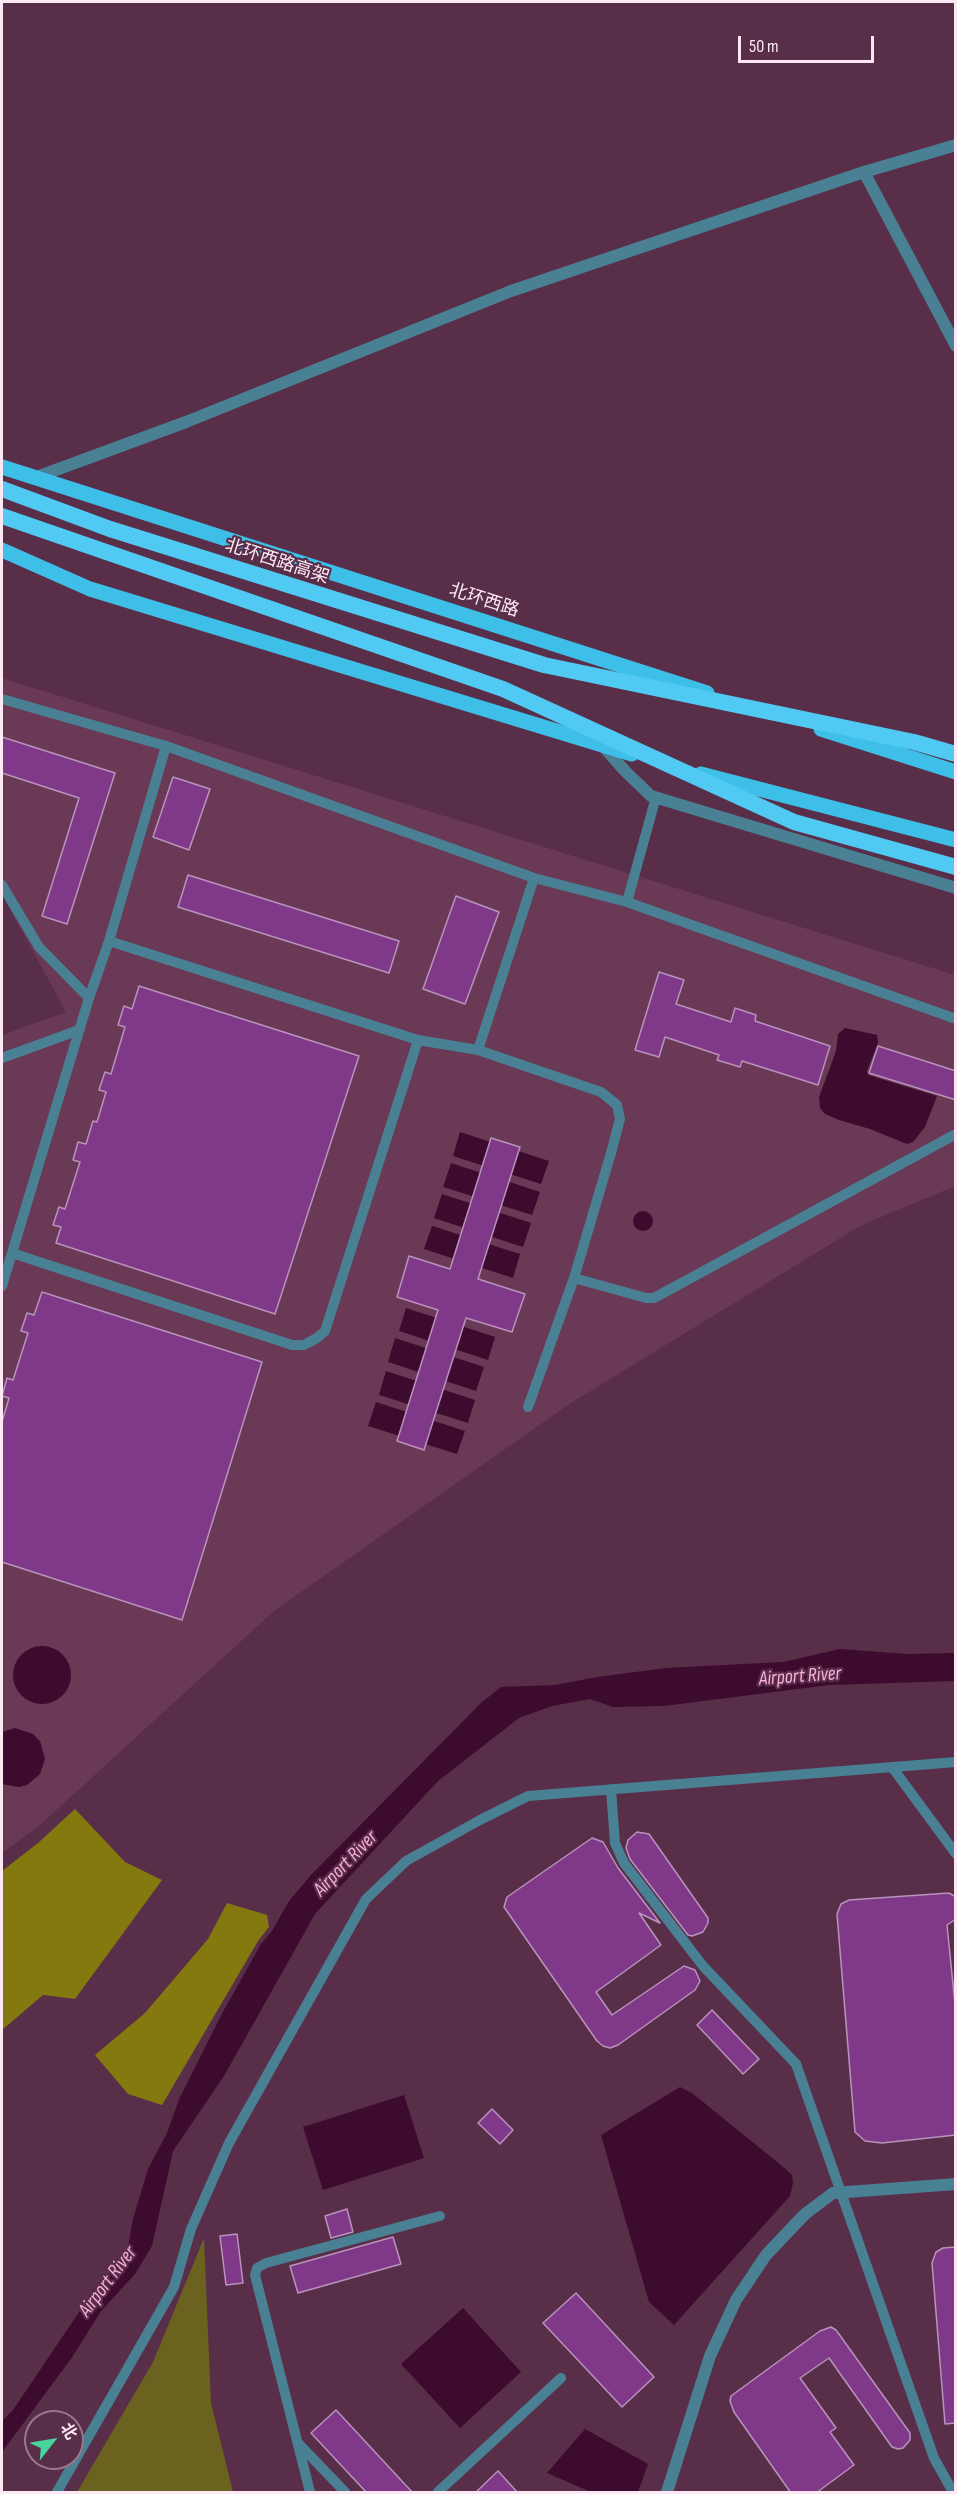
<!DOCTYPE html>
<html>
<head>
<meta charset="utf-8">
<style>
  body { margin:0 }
  #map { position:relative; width:957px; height:2494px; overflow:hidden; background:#592e49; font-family:"Sofia Sans Condensed","Noto Sans SC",sans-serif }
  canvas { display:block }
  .frame { position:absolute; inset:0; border:3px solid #fde8f4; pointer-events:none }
  .north { position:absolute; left:24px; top:2410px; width:60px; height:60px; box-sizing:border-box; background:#592e49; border:2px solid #9b788d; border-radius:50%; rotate:59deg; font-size:16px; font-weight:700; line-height:24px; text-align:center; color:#fde8f4 }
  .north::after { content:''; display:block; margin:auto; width:21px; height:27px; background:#48d49d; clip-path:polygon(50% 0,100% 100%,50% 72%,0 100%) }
  .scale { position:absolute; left:738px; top:36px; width:136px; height:27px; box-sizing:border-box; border:3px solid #fde8f4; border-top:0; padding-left:8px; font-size:18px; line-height:21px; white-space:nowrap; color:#fde8f4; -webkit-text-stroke:4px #592e49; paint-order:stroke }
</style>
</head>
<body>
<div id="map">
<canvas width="957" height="2494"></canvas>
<div class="frame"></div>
<div class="north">北</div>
<div class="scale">50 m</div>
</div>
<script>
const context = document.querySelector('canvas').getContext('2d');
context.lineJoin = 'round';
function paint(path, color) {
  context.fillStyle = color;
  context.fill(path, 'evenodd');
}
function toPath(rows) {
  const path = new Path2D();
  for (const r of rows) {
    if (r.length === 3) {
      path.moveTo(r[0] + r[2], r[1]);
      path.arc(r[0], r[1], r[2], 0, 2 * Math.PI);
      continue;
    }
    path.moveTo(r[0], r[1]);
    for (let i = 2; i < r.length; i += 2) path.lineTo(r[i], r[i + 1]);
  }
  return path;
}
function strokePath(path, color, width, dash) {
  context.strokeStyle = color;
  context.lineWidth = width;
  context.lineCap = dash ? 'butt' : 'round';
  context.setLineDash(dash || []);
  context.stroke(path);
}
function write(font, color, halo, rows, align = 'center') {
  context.font = font + ' "Sofia Sans Condensed","Noto Sans SC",sans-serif';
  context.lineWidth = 4.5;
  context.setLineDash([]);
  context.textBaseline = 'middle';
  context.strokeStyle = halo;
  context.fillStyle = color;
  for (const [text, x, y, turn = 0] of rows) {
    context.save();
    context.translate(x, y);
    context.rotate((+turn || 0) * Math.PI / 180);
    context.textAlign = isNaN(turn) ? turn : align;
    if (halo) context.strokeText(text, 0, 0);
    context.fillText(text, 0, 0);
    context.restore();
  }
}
paint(toPath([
  [2,678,955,975,955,1186,860,1226,571,1403,274,1611,39,1826,2,1853,2,1035,66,1012,2,894]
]), '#693956');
paint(toPath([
  [204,2238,211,2403,233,2492,77,2492,153,2362]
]), '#6a621e');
paint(toPath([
  [75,1809,125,1862,162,1880,75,1999,43,1995,2,2030,2,1871,38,1843],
  [227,1903,267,1915,269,1927,258,1941,162,2105,128,2094,95,2055,145,2013,208,1939]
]), '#84790e');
paint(toPath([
  [845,1028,877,1035,878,1043,867,1071,868,1075,937,1096,925,1127,913,1142,907,1144,870,1129,839,1120,825,1114,820,1108,819,1097,836,1051,838,1034],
  [460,1132,549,1161,541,1184,453,1156],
  [451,1163,540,1192,532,1215,443,1187],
  [442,1194,531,1223,523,1247,434,1218],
  [643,1221,10],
  [432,1226,520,1254,513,1278,424,1249],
  [406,1308,495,1337,488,1360,399,1331],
  [395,1338,484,1367,476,1391,388,1362],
  [386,1371,475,1400,468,1423,379,1395],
  [376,1402,465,1431,457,1454,368,1426],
  [42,1675,29],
  [840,1649,907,1654,955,1653,955,1681,829,1685,664,1706,613,1707,590,1699,552,1706,519,1718,438,1781,315,1914,224,2076,173,2151,152,2246,135,2274,101,2311,73,2356,2,2452,2,2421,13,2410,94,2290,123,2259,128,2247,133,2219,148,2169,167,2133,180,2097,225,2008,261,1944,272,1931,289,1901,311,1875,481,1703,501,1687,555,1685,597,1677,666,1668,783,1662],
  [15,1728,33,1734,40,1741,45,1759,40,1774,27,1785,19,1787,2,1784,2,1732],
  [680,2087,692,2093,782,2166,792,2175,793,2183,790,2196,674,2325,649,2302,601,2135],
  [404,2095,424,2158,323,2190,303,2127],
  [463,2308,521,2372,460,2428,401,2364],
  [585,2429,648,2464,638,2492,591,2492,547,2473]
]), '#3c0b2d');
const building = toPath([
  [2,737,115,773,67,924,42,916,79,798,2,773,2,737],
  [173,777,210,789,189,850,153,837,173,777],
  [188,875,399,941,389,973,178,907,188,875],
  [456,896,499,912,465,1004,423,989,456,896],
  [659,972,684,980,676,1004,731,1022,735,1008,756,1015,755,1021,830,1046,818,1085,742,1061,740,1067,717,1060,719,1055,665,1037,659,1057,635,1050,659,972],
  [139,986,359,1056,275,1314,56,1243,61,1227,53,1225,59,1207,65,1209,80,1162,73,1160,78,1142,86,1144,93,1121,97,1122,106,1092,99,1090,105,1072,111,1074,125,1027,118,1025,124,1006,132,1009,139,986],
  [878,1046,956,1071,956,1100,869,1073,878,1046],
  [491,1138,520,1147,478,1279,525,1294,512,1332,466,1318,424,1450,397,1441,438,1310,397,1297,409,1256,450,1269,491,1138],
  [42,1292,262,1362,182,1620,2,1562,2,1422,9,1398,2,1396,7,1378,13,1380,28,1333,21,1331,27,1313,34,1315,42,1292],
  [637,1832,649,1834,708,1918,708,1923,703,1932,692,1936,688,1935,630,1859,626,1848,628,1840,637,1832],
  [592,1838,603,1842,618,1868,660,1923,639,1913,661,1945,596,1992,612,2015,684,1966,695,1970,700,1981,695,1990,618,2045,610,2048,603,2046,597,2041,504,1907,507,1897,592,1838],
  [949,1893,956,1897,956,1919,947,1925,956,2014,956,2135,882,2143,865,2141,855,2132,837,1914,841,1904,849,1900,949,1893],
  [712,2010,759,2059,743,2074,697,2025,712,2010],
  [492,2109,513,2130,500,2144,478,2123,492,2109],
  [347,2209,353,2232,331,2238,325,2216,347,2209],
  [237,2234,243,2283,226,2285,220,2236,237,2234],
  [393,2237,401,2264,298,2293,290,2266,393,2237],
  [956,2247,956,2423,945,2424,932,2263,936,2252,943,2248,956,2247],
  [576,2293,654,2377,622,2407,543,2323,576,2293],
  [831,2327,836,2330,910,2433,910,2440,903,2448,898,2449,892,2447,829,2358,800,2378,836,2428,830,2432,854,2465,816,2493,791,2493,734,2412,730,2401,731,2396,820,2331,831,2327],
  [336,2410,413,2493,367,2493,311,2433,336,2410],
  [498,2471,518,2493,475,2493,498,2471]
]);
paint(building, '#803989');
strokePath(building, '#b893bc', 1.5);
strokePath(toPath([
  [2,699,166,746,534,878,627,902,956,1019],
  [2,885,39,947,89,998],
  [627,902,656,797],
  [109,941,418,1040,478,1050,601,1092,617,1105,620,1119,611,1153,574,1278,528,1407],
  [478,1050,534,878],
  [2,1058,79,1030],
  [12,1253,292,1345,304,1345,317,1338,325,1331,418,1040],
  [574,1278,646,1298,654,1298,956,1134],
  [2,1286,89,998,109,941,166,746],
  [892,1767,956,1854],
  [611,1789,615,1843,624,1863,703,1966,796,2064,934,2458,953,2492],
  [298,2443,345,2492],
  [57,2492,174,2287,191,2229,229,2143,366,1899,406,1861,480,1820,528,1796,956,1762],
  [310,2492,255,2275,257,2268,266,2263,440,2216],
  [438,2492,561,2378]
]), '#4a8094', 10);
strokePath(toPath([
  [864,172,956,346],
  [602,745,625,771,651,796,956,888],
  [667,2492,710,2356,736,2300,766,2255,805,2214,833,2193,956,2184]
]), '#4a8094', 12);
strokePath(toPath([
  [34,478,186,422,511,291,864,172,956,145]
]), '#4a8094', 12);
strokePath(toPath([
  [2,467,707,693],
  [2,550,90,589,632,754],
  [821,729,956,772],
  [701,774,956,840]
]), '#3ebfe8', 15);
strokePath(toPath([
  [2,489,110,529,544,665,914,742,956,754],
  [2,516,503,689,794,822,956,867]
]), '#50caf2', 16);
write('18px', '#fde8f4', '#592e49', [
  ["北环西路高架",277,562,18],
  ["北环西路",484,601,18]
]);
write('italic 20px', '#f9aedb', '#592e49', [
  ["Airport River",800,1677,-4],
  ["Airport River",346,1864,-46],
  ["Airport River",108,2282,-53]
]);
</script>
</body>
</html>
